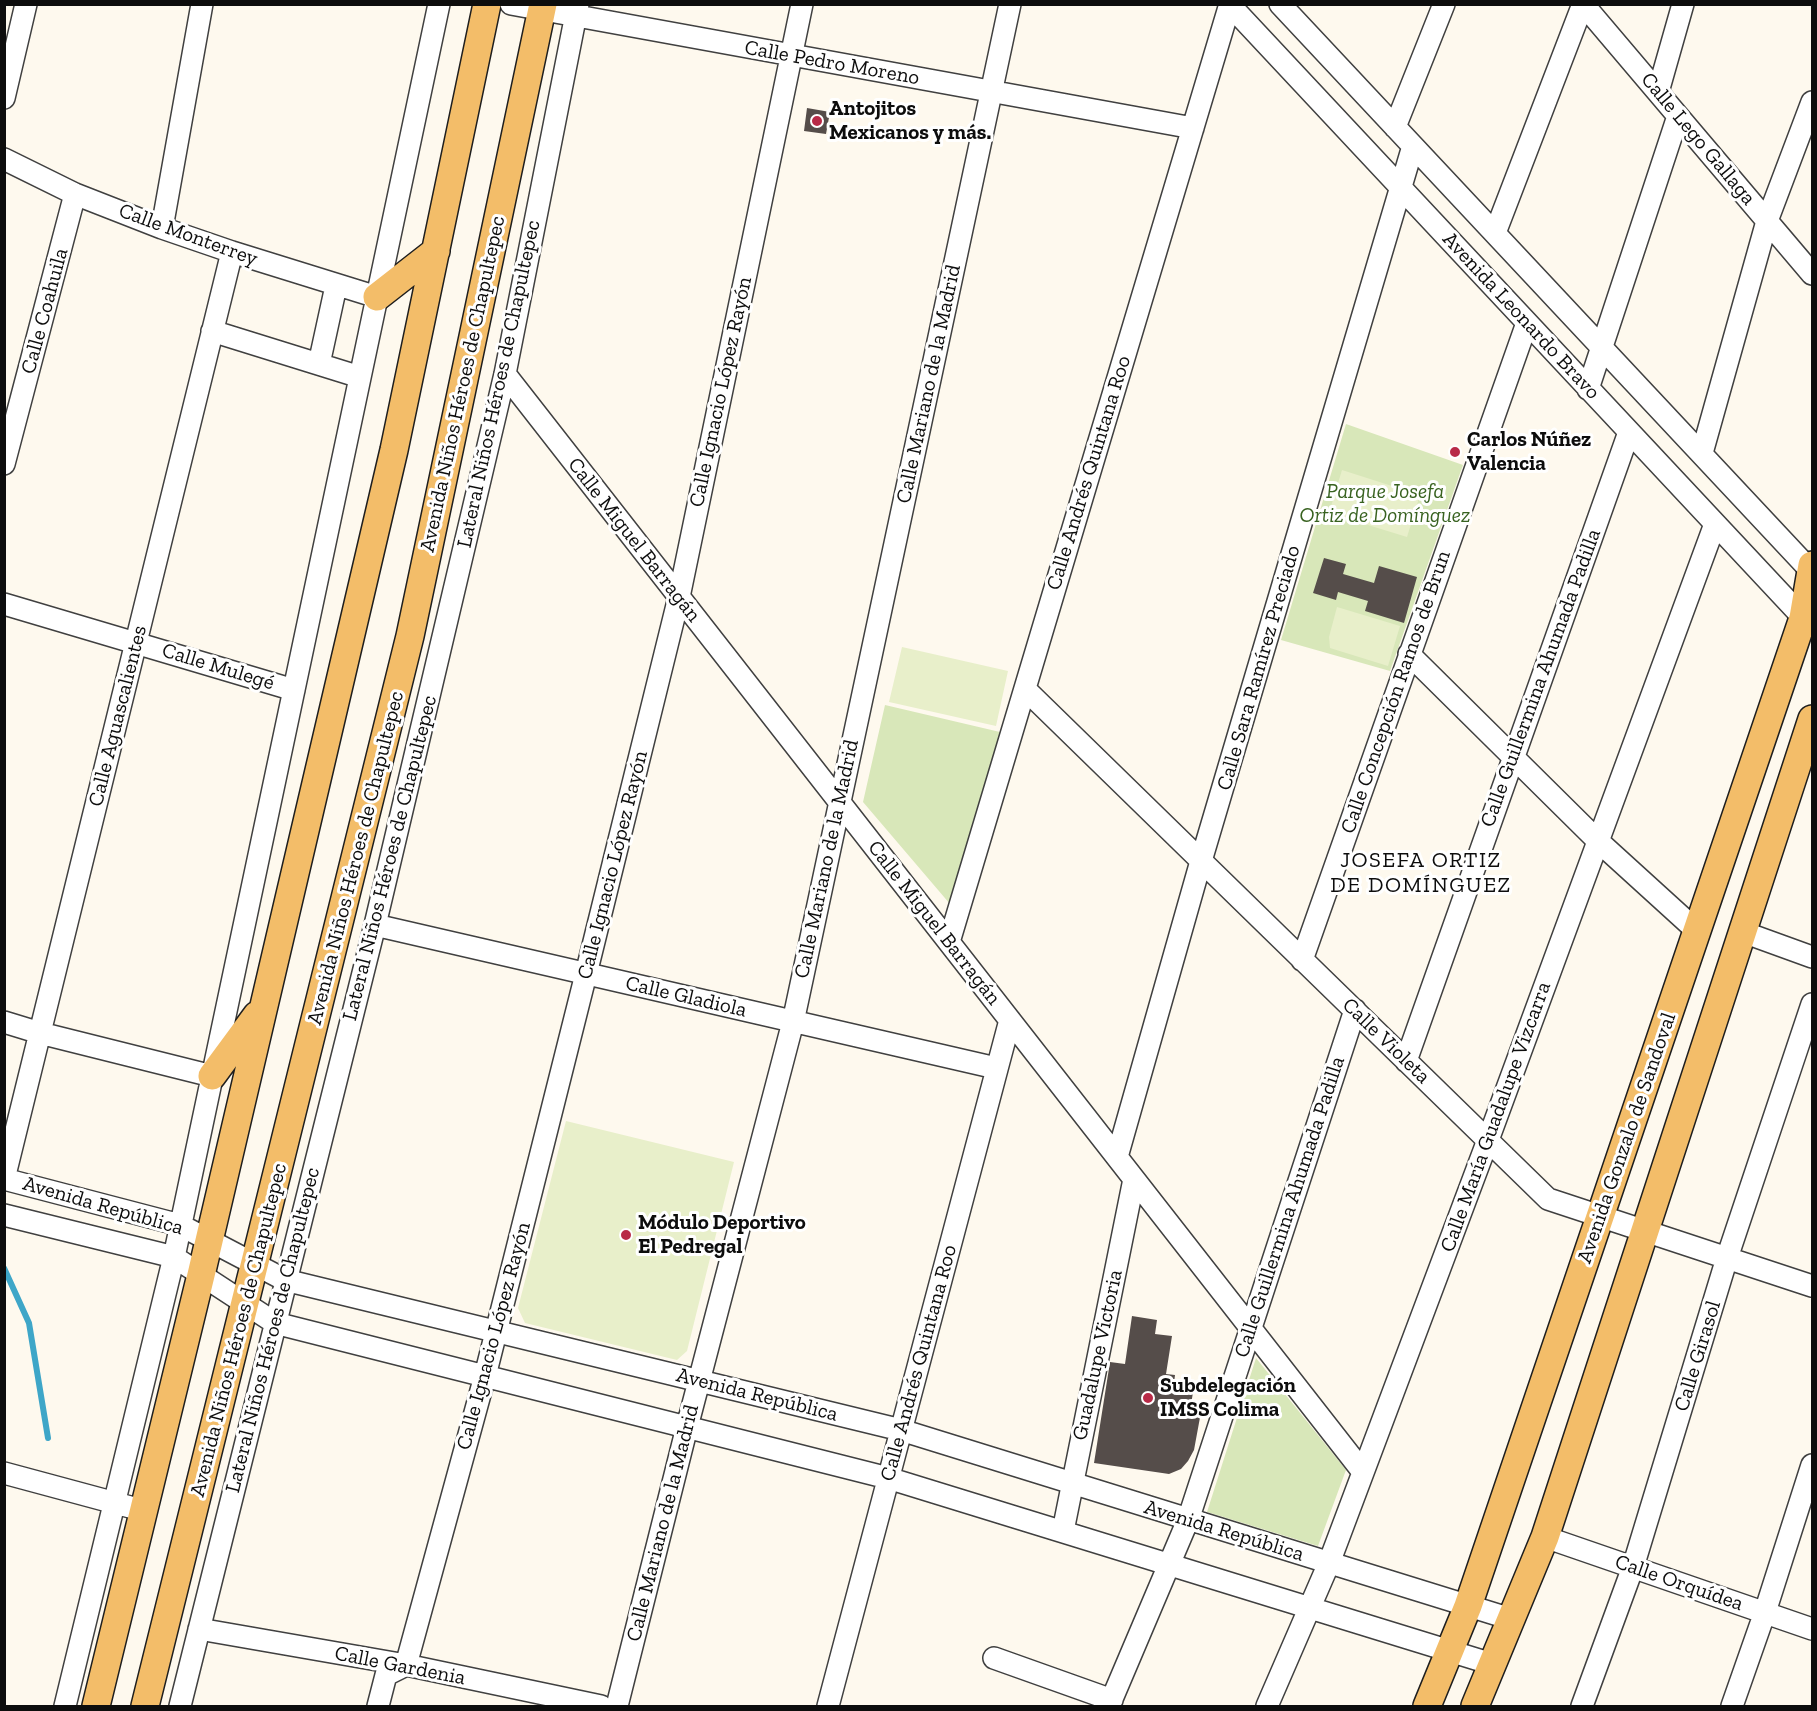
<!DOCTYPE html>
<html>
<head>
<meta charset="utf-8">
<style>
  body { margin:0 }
  #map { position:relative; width:1817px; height:1711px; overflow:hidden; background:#fef9ee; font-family:"Zilla Slab",serif }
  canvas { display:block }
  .frame { position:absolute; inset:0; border:6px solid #0d0d0d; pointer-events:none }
</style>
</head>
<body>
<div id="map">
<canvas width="1817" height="1711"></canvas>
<div class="frame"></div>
</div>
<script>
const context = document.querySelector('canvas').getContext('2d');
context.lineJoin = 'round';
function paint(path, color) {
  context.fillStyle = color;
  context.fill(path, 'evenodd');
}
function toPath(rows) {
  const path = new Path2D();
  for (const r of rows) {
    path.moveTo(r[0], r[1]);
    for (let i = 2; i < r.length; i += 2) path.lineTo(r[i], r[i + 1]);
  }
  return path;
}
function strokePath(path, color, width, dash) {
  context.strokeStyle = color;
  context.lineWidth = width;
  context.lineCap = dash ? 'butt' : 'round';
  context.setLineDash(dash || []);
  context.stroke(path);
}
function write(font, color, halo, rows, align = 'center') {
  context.font = font + ' "Zilla Slab",serif';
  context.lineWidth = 6;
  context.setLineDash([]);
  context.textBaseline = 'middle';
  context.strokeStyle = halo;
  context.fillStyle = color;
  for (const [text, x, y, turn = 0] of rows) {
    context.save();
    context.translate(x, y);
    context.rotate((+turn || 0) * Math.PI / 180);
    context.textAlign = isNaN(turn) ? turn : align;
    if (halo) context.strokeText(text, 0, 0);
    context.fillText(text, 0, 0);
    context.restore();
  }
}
paint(toPath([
  [1346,424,1463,465,1390,671,1281,640],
  [885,705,1000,732,950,904,863,802],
  [1256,1358,1346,1470,1318,1546,1207,1512]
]), '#d8e7b9');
paint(toPath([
  [1342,470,1420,495,1407,537,1329,513],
  [1337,607,1400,626,1388,666,1330,648,1329,637],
  [902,647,1008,671,996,726,889,702],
  [566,1121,734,1162,687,1351,677,1360,525,1323,518,1308]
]), '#e8efca');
strokePath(toPath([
  [4,1268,29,1323,48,1438]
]), '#3ea6c8', 6);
paint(toPath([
  [807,108,830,112,826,134,804,131],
  [1324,558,1346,564,1343,574,1374,583,1379,566,1417,577,1404,623,1365,611,1368,601,1338,592,1336,600,1313,593],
  [1132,1316,1157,1320,1155,1334,1172,1336,1166,1374,1175,1375,1174,1383,1194,1386,1190,1411,1201,1412,1194,1450,1188,1461,1181,1469,1169,1474,1094,1463,1110,1362,1125,1364]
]), '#554d4a');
const minor = toPath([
  [511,4,1193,128],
  [1229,4,1811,626],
  [1280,4,1812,572],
  [1583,4,1812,274],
  [1658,92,1683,4],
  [4,98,26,4],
  [1395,127,1444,4],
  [4,159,75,194,162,228,232,252,377,297],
  [162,228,202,4],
  [1495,233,1583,4],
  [212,331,360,377],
  [319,364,336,286],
  [505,374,1363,1472],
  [1588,389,1678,116],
  [1702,453,1767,221,1812,102],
  [4,464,75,194],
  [4,604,294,690],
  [1409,654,1598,841,1697,931],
  [1025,689,1548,1199,1812,1286],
  [375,925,996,1068],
  [1743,932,1812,957],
  [949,942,1230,4],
  [1302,960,1527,323],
  [4,1022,40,1033,212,1076],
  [1406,1061,1629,432],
  [1117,1157,1201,861,1413,146],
  [4,1179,180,1225,285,1280,901,1430,1511,1619],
  [4,1179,232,252],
  [4,1215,174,1257,275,1323,888,1478,1492,1664],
  [4,1473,145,1511],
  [1063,1531,1134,1179],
  [1545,1537,1812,1629],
  [199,1629,406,1665,601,1706],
  [994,1658,1112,1700],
  [65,1706,174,1257,439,4],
  [180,1706,375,925,505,374,578,4],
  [378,1706,386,1675,406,1665,485,1376,586,974,679,597,802,4],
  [617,1706,687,1427,793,1022,1010,4],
  [828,1706,1010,1020],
  [1109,1706,1188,1520,1355,1010],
  [1267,1706,1329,1563,1488,1140,1715,524],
  [1582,1706,1633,1567,1727,1258,1812,1004],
  [1732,1706,1765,1612,1812,1465]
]);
const major = toPath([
  [377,297,436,251],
  [212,1076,257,1015],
  [96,1706,201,1275,394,450,487,4],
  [145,1706,410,636,543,4],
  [1427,1706,1468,1606,1803,618,1812,565],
  [1475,1706,1545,1537,1812,719]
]);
strokePath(minor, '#404040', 24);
strokePath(major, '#1e1e1e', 30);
strokePath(minor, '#fff', 21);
strokePath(major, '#f3bd69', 27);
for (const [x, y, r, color] of [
  [817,121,6,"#b82a47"],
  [1455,452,6,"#b82a47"],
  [626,1235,6,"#b82a47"],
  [1148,1398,6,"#b82a47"]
]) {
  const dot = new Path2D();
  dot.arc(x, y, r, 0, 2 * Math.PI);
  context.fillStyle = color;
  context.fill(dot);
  strokePath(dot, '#fff', 2);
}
write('21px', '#0d0d0d', '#fff', [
  ["Calle Pedro Moreno",832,63,10],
  ["Calle Lego Gallaga",1698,139,50],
  ["Calle Monterrey",188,235,20],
  ["Calle Coahuila",45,311,-75],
  ["Avenida Leonardo Bravo",1521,316,47],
  ["Avenida Niños Héroes de Chapultepec",463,384,-78],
  ["Lateral Niños Héroes de Chapultepec",499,384,-78],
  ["Calle Mariano de la Madrid",929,384,-78],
  ["Calle Ignacio López Rayón",721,392,-78],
  ["Calle Andrés Quintana Roo",1089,473,-73],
  ["Calle Miguel Barragán",634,540,52],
  ["Calle Mulegé",218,667,17],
  ["Calle Sara Ramírez Preciado",1259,668,-74],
  ["Calle Guillermina Ahumada Padilla",1541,678,-70],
  ["Calle Concepción Ramos de Brun",1396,692,-71],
  ["Calle Aguascalientes",118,716,-76],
  ["Avenida Niños Héroes de Chapultepec",356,858,-76],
  ["Lateral Niños Héroes de Chapultepec",390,858,-76],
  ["Calle Mariano de la Madrid",827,859,-78],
  ["Calle Ignacio López Rayón",613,865,-76],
  ["Calle Miguel Barragán",934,923,52],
  ["Calle Gladiola",686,997,13],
  ["Calle Violeta",1386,1041,44],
  ["Calle María Guadalupe Vizcarra",1496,1117,-70],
  ["Avenida Gonzalo de Sandoval",1627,1138,-71],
  ["Avenida República",103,1206,16],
  ["Calle Guillermina Ahumada Padilla",1290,1207,-72],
  ["Avenida Niños Héroes de Chapultepec",239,1330,-76],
  ["Lateral Niños Héroes de Chapultepec",273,1330,-76],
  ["Calle Ignacio López Rayón",494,1336,-75],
  ["Guadalupe Victoria",1098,1355,-78],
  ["Calle Girasol",1698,1356,-73],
  ["Calle Andrés Quintana Roo",919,1363,-75],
  ["Avenida República",757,1395,14],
  ["Calle Mariano de la Madrid",663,1523,-76],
  ["Avenida República",1224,1531,17],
  ["Calle Orquídea",1679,1583,19],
  ["Calle Gardenia",400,1666,11]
]);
write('bold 21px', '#0d0d0d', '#fff', [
  ["Antojitos",829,109],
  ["Mexicanos y más.",829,133],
  ["Carlos Núñez",1467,440],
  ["Valencia",1467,464],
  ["Módulo Deportivo",638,1223],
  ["El Pedregal",638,1247],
  ["Subdelegación",1160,1386],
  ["IMSS Colima",1160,1410]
], 'left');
write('italic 21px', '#386220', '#fff', [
  ["Parque Josefa",1385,492],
  ["Ortiz de Domínguez",1385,516]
]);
context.letterSpacing = '1.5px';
write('22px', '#0d0d0d', '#fff', [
  ["JOSEFA ORTIZ",1421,861],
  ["DE DOMÍNGUEZ",1421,886]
]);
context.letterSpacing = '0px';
</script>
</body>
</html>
